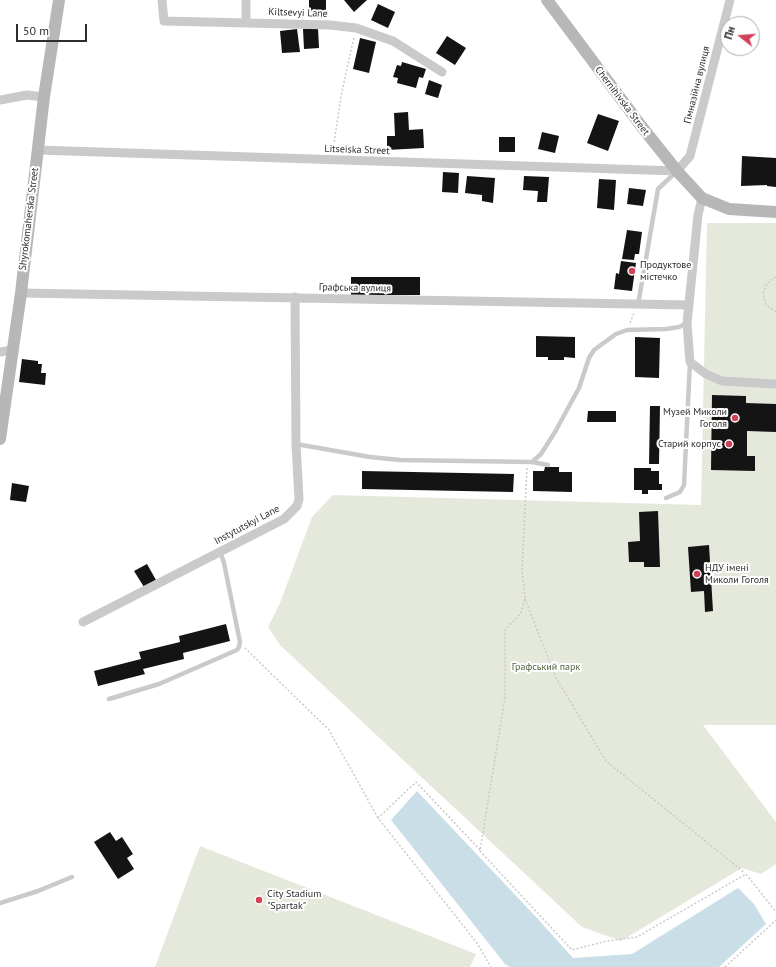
<!DOCTYPE html>
<html>
<head>
<meta charset="utf-8">
<style>
  body { margin:0 }
  #map { position:relative; width:776px; height:967px; overflow:hidden; background:#fff; font-family:"PT Sans",sans-serif }
  canvas { display:block }
  .north { position:absolute; left:720px; top:16px; width:40px; height:40px; box-sizing:border-box; background:#fff; border:1px solid #ababab; border-radius:50%; rotate:287deg; font-size:11px; font-weight:700; line-height:16px; text-align:center; color:#2d2d2d }
  .north::after { content:''; display:block; margin:auto; width:14px; height:18px; background:#d14258; clip-path:polygon(50% 0,100% 100%,50% 72%,0 100%) }
  .scale { position:absolute; left:16px; top:24px; width:71px; height:18px; box-sizing:border-box; border:2px solid #2d2d2d; border-top:0; padding-left:5px; font-size:12px; line-height:14px; white-space:nowrap; color:#2d2d2d; -webkit-text-stroke:3px #fff; paint-order:stroke }
</style>
</head>
<body>
<div id="map">
<canvas width="776" height="967"></canvas>
<div class="north">Пн</div>
<div class="scale">50 m</div>
</div>
<script>
const context = document.querySelector('canvas').getContext('2d');
context.lineJoin = 'round';
function paint(path, color) {
  context.fillStyle = color;
  context.fill(path, 'evenodd');
}
function toPath(rows) {
  const path = new Path2D();
  for (const r of rows) {
    path.moveTo(r[0], r[1]);
    for (let i = 2; i < r.length; i += 2) path.lineTo(r[i], r[i + 1]);
  }
  return path;
}
function strokePath(path, color, width, dash) {
  context.strokeStyle = color;
  context.lineWidth = width;
  context.lineCap = dash ? 'butt' : 'round';
  context.setLineDash(dash || []);
  context.stroke(path);
}
function write(font, color, halo, rows, align = 'center') {
  context.font = font + ' "PT Sans",sans-serif';
  context.lineWidth = 4;
  context.setLineDash([]);
  context.textBaseline = 'middle';
  context.strokeStyle = halo;
  context.fillStyle = color;
  for (const [text, x, y, turn = 0] of rows) {
    context.save();
    context.translate(x, y);
    context.rotate((+turn || 0) * Math.PI / 180);
    context.textAlign = isNaN(turn) ? turn : align;
    if (halo) context.strokeText(text, 0, 0);
    context.fillText(text, 0, 0);
    context.restore();
  }
}
paint(toPath([
  [707,223,776,223,776,725,703,725,776,822,776,864,761,874,742,868,621,941,582,927,280,645,268,627,280,603,312,517,333,495,701,505],
  [200,846,476,954,470,967,155,967]
]), '#e4e9dc');
paint(toPath([
  [417,791,537,918,573,958,632,954,738,888,754,904,766,924,719,967,510,967,505,964,391,820]
]), '#cadee7');
paint(toPath([
  [309,0,326,0,326,12,309,12],
  [344,0,367,0,354,12],
  [378,4,395,12,388,28,371,20],
  [318,28,319,48,304,49,303,29],
  [297,29,300,52,282,53,280,31],
  [447,36,466,48,455,65,436,53],
  [360,38,376,42,369,73,353,69],
  [402,62,426,69,423,78,419,77,416,88,397,83,398,78,393,77,397,65,401,66],
  [429,80,442,85,438,98,425,94],
  [408,112,409,130,423,129,424,148,387,150,387,136,395,136,394,113],
  [598,114,619,121,608,151,587,143],
  [542,132,559,136,555,153,538,149],
  [499,137,515,137,515,152,499,152],
  [742,156,776,158,776,187,767,186,767,185,741,186],
  [443,172,459,173,458,193,442,192],
  [467,176,495,178,493,203,482,201,482,195,465,193],
  [524,176,549,177,547,202,537,202,538,191,523,190],
  [599,179,616,180,614,210,597,208],
  [629,188,646,190,643,206,627,204],
  [627,230,642,232,639,254,635,254,634,260,622,259],
  [621,261,636,263,632,291,614,289,616,273,619,274],
  [351,277,420,277,420,295,351,295],
  [536,336,575,337,575,358,564,357,564,360,548,360,548,357,536,357],
  [635,337,660,338,659,378,635,377],
  [22,359,38,361,38,364,42,364,41,373,46,373,45,385,19,382],
  [712,395,746,396,746,403,776,404,776,432,747,431,747,456,755,456,755,471,711,470],
  [650,406,660,406,659,464,649,464],
  [588,411,616,411,616,422,587,422],
  [545,467,559,467,559,472,572,472,572,492,533,491,533,471,544,471],
  [634,468,651,468,651,471,659,471,659,484,662,484,662,490,648,490,648,494,642,494,642,490,634,490],
  [362,471,514,474,513,492,362,489],
  [12,483,29,486,26,502,10,500],
  [658,511,660,567,644,567,644,562,629,562,628,542,640,541,639,512],
  [709,545,713,611,705,612,704,591,691,592,688,547],
  [147,564,156,580,144,587,134,571],
  [226,624,230,641,183,653,184,659,143,669,145,674,98,686,94,671,141,659,139,652,180,642,179,636],
  [110,832,116,841,122,837,133,854,127,858,134,869,118,879,94,842]
]), '#141414');
strokePath(toPath([
  [333,150,341,96,354,37],
  [776,277,767,283,763,294,766,305,776,312],
  [630,323,634,313],
  [527,468,522,570,525,599,521,613,505,630,505,697,480,851,572,950,607,941,637,937,746,874,776,912],
  [525,599,556,678,606,761,745,873],
  [245,648,329,730,378,818],
  [480,850,416,782,378,818,477,943,491,967],
  [725,967,776,920]
]), '#cacaca', 1.5, [2, 2]);
strokePath(toPath([
  [638,305,658,189,676,172],
  [296,444,370,457,400,460,532,462,548,465],
  [532,462,541,454,555,432,579,388,589,358,594,350,616,334,627,330,666,329,679,327,687,323],
  [666,498,680,492,684,485,690,362],
  [109,699,159,684,237,650,239,647,240,642,224,563,220,551],
  [0,903,38,891,72,877]
]), '#cacaca', 4.5);
strokePath(toPath([
  [162,0,164,21,330,25,356,28,393,41,442,72],
  [246,0,246,22],
  [0,100,27,95,44,97],
  [38,150,677,171,690,156,730,0],
  [702,198,698,215,687,323,690,362,706,374,722,381,776,384],
  [21,293,689,305],
  [0,352,12,350],
  [83,622,284,519,297,506,299,499,296,444,295,297]
]), '#cacaca', 9);
strokePath(toPath([
  [547,0,642,127,677,171,702,198,729,209,776,212],
  [0,439,21,293,44,97,59,0]
]), '#b7b7b7', 12);
for (const [x, y, r, color] of [
  [632,271,4,"#d14258"],
  [735,418,4,"#d14258"],
  [729,444,4,"#d14258"],
  [697,574,4,"#d14258"],
  [259,900,4,"#d14258"]
]) {
  const dot = new Path2D();
  dot.arc(x, y, r, 0, 2 * Math.PI);
  context.fillStyle = color;
  context.fill(dot);
  strokePath(dot, '#fff', 1.5);
}
write('10px', '#2d2d2d', '#fff', [
  ["Kiltsevyi Lane",298,13,2],
  ["Гімназійна вулиця",697,85,-76],
  ["Chernihivska Street",622,101,53],
  ["Litseiska Street",357,150,2],
  ["Shyrokomaherska Street",29,219,-83],
  ["Графська вулиця",355,288,1],
  ["Instytutskyi Lane",247,525,-28]
]);
write('10px', '#2d2d2d', '#fff', [
  ["Продуктове",640,265],
  ["містечко",640,277],
  ["Музей Миколи",727,412,"right"],
  ["Гоголя",727,424,"right"],
  ["Старий корпус",721,444,"right"],
  ["НДУ імені",705,568],
  ["Миколи Гоголя",705,580],
  ["City Stadium",267,894],
  ["\"Spartak\"",267,906]
], 'left');
write('10px', '#536340', '#fff', [
  ["Графський парк",546,667]
]);
</script>
</body>
</html>
